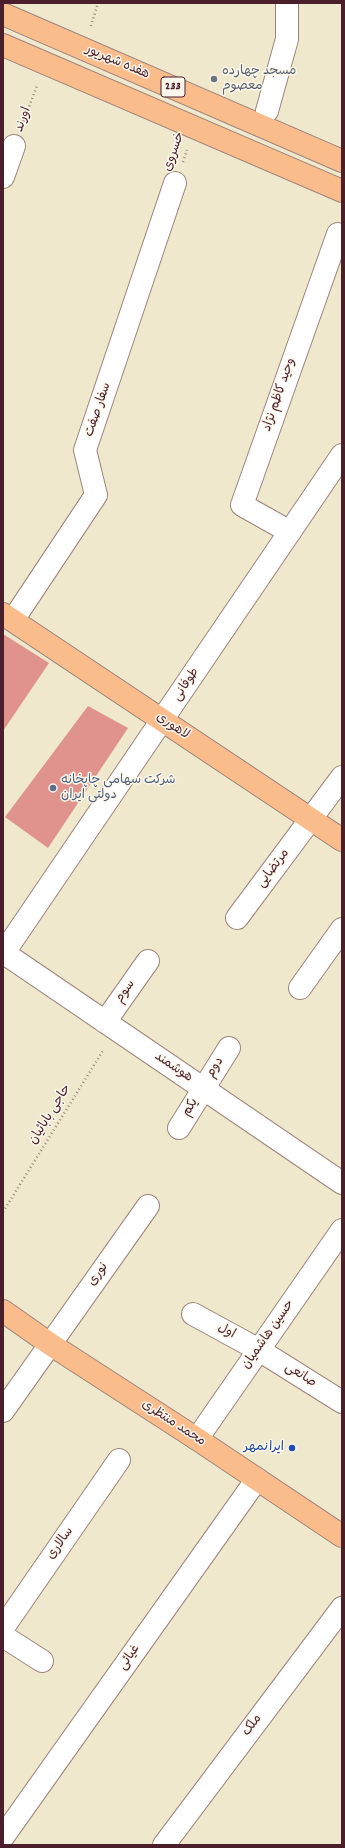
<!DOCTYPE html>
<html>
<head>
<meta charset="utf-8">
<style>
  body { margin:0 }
  #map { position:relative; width:345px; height:1848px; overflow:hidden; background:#efe8cd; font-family:Dekko,sans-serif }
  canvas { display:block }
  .frame { position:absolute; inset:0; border:4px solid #4a1f2b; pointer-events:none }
</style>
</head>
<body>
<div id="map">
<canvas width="345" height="1848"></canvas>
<div class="frame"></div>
</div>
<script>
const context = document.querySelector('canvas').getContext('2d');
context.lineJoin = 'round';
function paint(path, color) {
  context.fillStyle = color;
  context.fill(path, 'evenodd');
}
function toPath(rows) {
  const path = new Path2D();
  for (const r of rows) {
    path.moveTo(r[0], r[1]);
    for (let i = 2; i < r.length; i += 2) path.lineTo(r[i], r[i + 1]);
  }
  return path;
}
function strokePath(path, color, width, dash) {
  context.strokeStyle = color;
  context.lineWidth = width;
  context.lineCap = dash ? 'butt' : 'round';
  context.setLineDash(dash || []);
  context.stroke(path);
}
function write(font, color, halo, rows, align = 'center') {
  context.font = font + ' Dekko,"Playpen Sans Arabic",sans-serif';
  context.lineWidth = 3;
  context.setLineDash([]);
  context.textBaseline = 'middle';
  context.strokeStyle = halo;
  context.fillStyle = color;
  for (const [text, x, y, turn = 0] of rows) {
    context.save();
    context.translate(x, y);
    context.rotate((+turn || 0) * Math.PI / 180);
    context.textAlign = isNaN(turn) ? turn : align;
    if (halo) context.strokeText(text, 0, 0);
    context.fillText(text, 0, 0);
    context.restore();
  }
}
paint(toPath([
  [3,634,49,663,3,731],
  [88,706,128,728,48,848,5,817]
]), '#df938c');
const minor = toPath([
  [267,111,287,39,287,3],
  [3,177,14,146],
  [290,532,242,505,338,234],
  [13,620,96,495,85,450,175,183],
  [237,918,342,777],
  [4,953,342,1183],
  [3,954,342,455],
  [300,988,342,929],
  [105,1022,148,961],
  [179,1128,229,1048],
  [193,1314,259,1350,342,1402],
  [3,1411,148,1206],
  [197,1439,342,1230],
  [3,1628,119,1460],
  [3,1636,42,1661],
  [3,1837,257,1479],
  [164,1845,342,1608]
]);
const major = toPath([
  [3,14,342,161],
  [3,45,342,191],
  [3,614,342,840],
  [3,1311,50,1344,197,1439,342,1536]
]);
strokePath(minor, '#9c847c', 24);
strokePath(major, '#9c847c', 24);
strokePath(toPath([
  [91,26,98,3],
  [22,125,37,86],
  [183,162,187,150],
  [3,1212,104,1049]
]), '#9c847c', 2.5, [1, 3]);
strokePath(minor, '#fff', 22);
strokePath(major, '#fabc8b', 22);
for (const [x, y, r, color] of [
  [214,79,4,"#6b7280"],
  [53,788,4,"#5c6f8a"],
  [292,1448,4,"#1a4fb4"]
]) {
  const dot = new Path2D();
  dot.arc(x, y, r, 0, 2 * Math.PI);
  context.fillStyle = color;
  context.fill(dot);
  strokePath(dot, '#fbf7ec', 1.5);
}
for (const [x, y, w] of [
  [173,87,24]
]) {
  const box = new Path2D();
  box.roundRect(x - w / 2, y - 10, w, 20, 3);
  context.fillStyle = '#fbf7ec';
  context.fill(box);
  strokePath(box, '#4a1f2b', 1);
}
write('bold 12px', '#4a1f2b', null, [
  ["233",173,87]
]);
write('13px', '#4a1f2b', '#fbf7ec', [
  ["هفده شهریور",117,63,23],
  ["اورند",24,120,-69],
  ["خسروی",175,152,-71],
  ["وحید کاظم نژاد",280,395,-71],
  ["سفار صفت",99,410,-71],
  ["طوفانی",187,685,-56],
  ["لاهوری",172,727,34],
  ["مرتضایی",274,869,-53],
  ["سوم",126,992,-55],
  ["هوشمند",173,1068,34],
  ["دوم",216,1068,-58],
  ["یکم",191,1108,-58],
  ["حاجی بابائیان",51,1115,-58],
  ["نوری",99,1275,-55],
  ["اول",226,1332,29],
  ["حسین هاشمیان",269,1335,-55],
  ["صانعی",300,1376,32],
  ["محمد منتظری",173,1424,33],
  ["سالاری",61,1544,-55],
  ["غیائی",130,1658,-55],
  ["ملک",253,1726,-53]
]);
write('13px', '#5b616d', '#fbf7ec', [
  ["مسجد چهارده",222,72],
  ["معصوم",222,87]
], 'left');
write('13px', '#4e5e75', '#fbf7ec', [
  ["شرکت سهامی چاپخانه",61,781],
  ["دولتی ایران",61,796]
], 'left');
write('13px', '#164399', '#fbf7ec', [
  ["ایرانمهر",284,1448]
], 'right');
</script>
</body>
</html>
